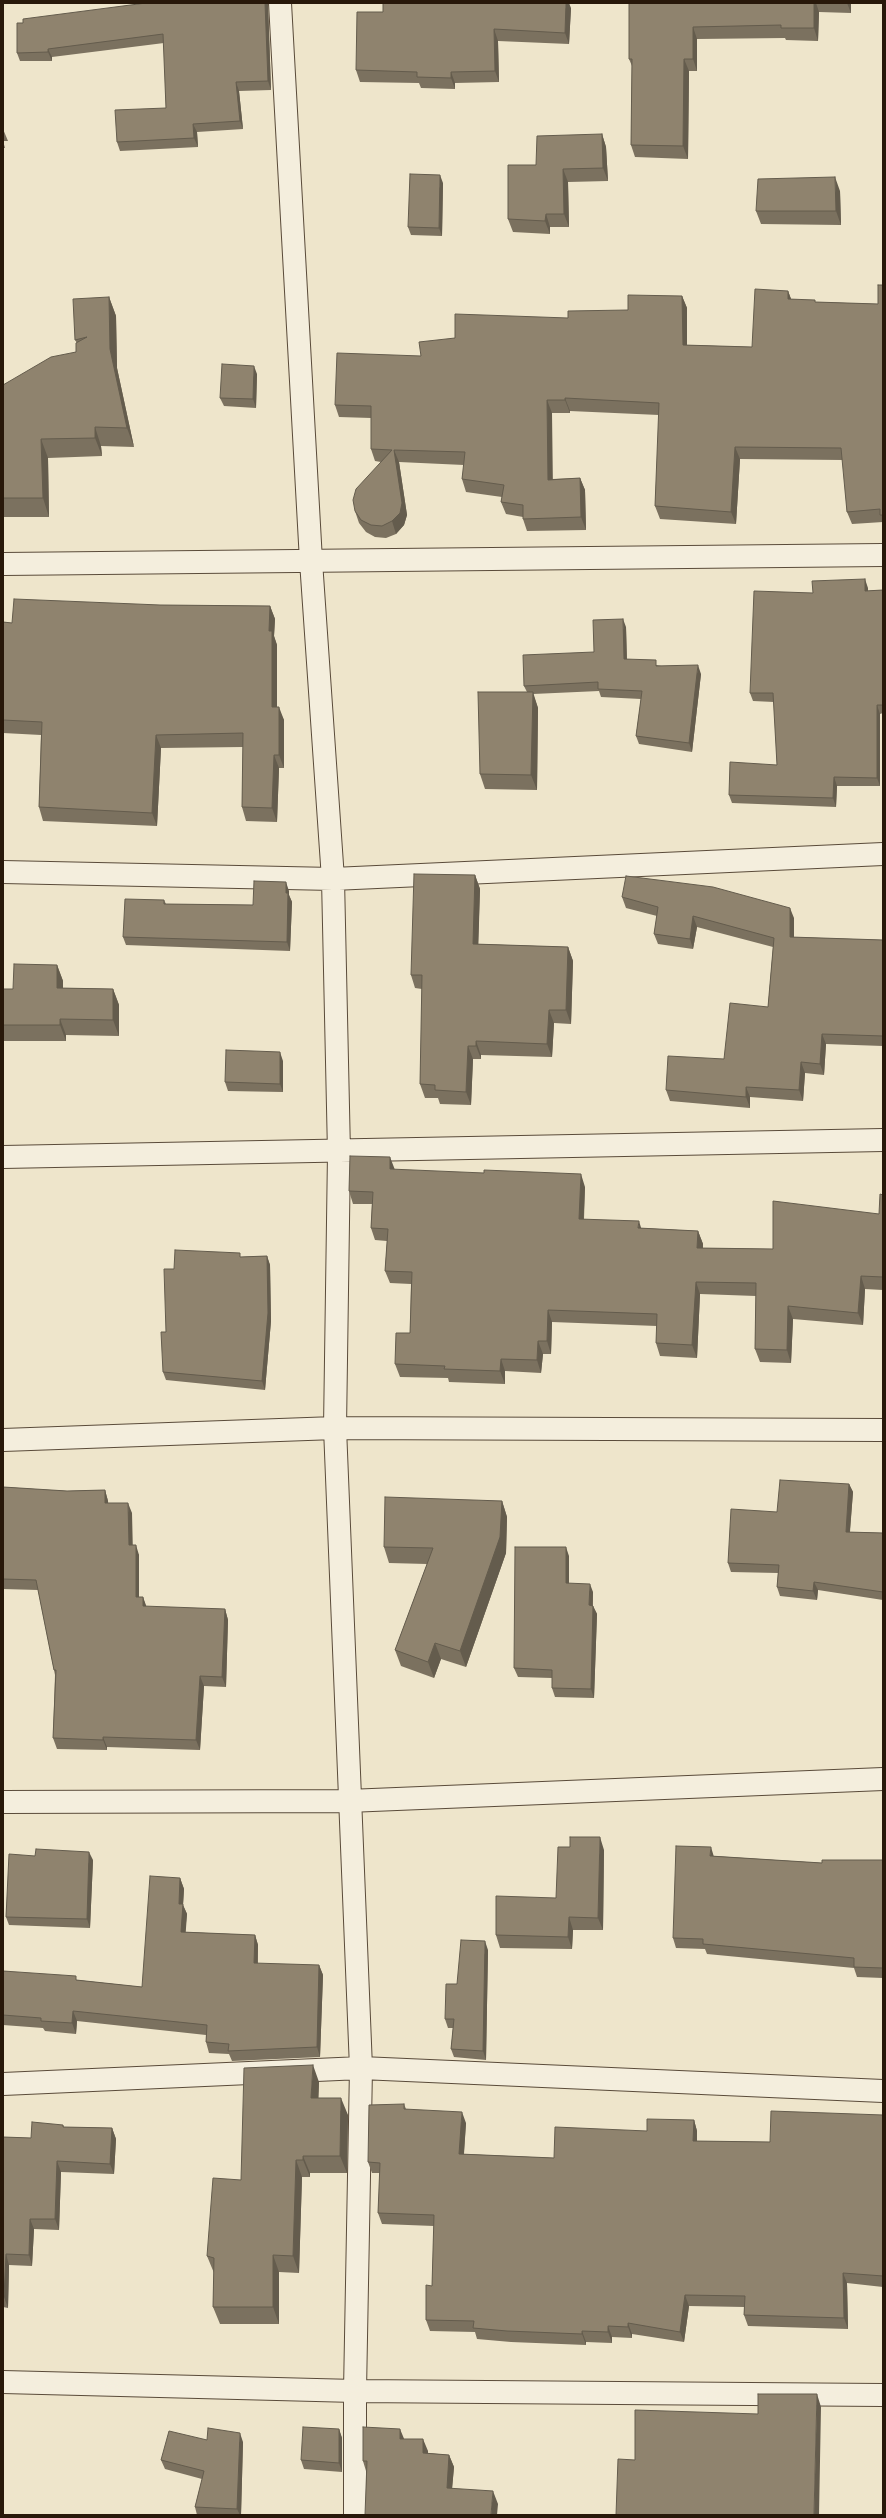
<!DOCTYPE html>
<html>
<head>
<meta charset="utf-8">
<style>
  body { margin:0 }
  #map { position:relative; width:886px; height:2518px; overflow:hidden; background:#eee5cb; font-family:Cardo,serif }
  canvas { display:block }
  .frame { position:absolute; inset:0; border:4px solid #28180a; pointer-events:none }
</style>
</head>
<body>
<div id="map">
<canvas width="886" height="2518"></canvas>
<div class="frame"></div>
</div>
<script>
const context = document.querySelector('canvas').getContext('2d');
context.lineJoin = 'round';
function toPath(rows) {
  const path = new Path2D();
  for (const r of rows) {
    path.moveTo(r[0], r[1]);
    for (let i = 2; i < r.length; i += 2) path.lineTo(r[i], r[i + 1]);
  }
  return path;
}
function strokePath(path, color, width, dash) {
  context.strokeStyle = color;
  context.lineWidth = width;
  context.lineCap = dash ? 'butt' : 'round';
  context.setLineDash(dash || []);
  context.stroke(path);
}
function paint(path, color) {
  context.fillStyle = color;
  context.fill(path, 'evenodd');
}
const minor = toPath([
  [280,3,311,561,333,879,339,1153,335,1428,361,2068,355,2391,355,2515],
  [3,564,883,555],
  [3,872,333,879,883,854],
  [3,1157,883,1140],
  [3,1440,335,1428,883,1430],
  [3,1802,348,1801,883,1779],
  [3,2084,361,2068,883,2091],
  [3,2382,355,2391,883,2395]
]);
strokePath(minor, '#5a4b3a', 24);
strokePath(minor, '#f4eedd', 22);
paint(toPath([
  [268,3,271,90,239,91,243,129,197,132,198,147,120,151,117,142,166,108,164,43,52,57,52,61,20,61,17,53,23,23],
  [629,3,851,3,851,13,819,12,818,41,786,40,785,38,697,39,697,71,689,71,688,159,635,157,631,145,632,66,629,59],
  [571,8,569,44,498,41,499,82,455,83,455,89,421,88,419,83,360,82,356,70,383,12],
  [3,129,8,141,3,141,5,148,3,148],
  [602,134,606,147,608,181,568,182,569,227,550,227,550,234,513,232,508,219,536,165],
  [443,183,442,236,411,235,408,227],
  [840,191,841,225,761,224,756,211],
  [883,285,883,523,883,522,852,524,847,512,843,460,740,459,736,524,660,519,655,506,659,415,570,411,570,413,552,413,552,479,580,478,585,490,586,530,527,531,523,519,523,517,506,514,501,502,502,497,466,492,462,479,464,465,399,462,407,515,404,525,396,534,386,538,375,537,366,532,359,523,355,511,381,462,375,461,371,449,371,418,339,417,335,405,421,356,455,338,568,318,628,310,682,296,687,308,687,345,752,347,788,291,791,299,816,302,878,304],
  [109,297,116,316,117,368,134,447,101,446,102,456,48,458,49,517,3,517,3,385,76,352,77,343,75,340],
  [257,374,256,408,224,406,220,398],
  [868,588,868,591,883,590,883,713,880,714,880,786,837,786,836,807,732,803,729,795,777,765,774,702,753,701,750,693,813,593],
  [160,605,270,606,275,619,274,636,277,645,277,707,284,720,284,768,279,768,277,822,246,821,242,807,243,747,161,748,157,826,43,821,39,807,41,735,3,733,3,622,12,623],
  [626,627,627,659,701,674,692,752,639,744,636,736,641,699,601,697,599,691,533,694,538,708,537,790,485,789,480,774,527,692,524,686,594,652],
  [475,875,480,889,478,944,568,947,573,961,571,1024,554,1023,552,1057,481,1055,481,1059,473,1059,471,1105,440,1104,438,1098,425,1098,420,1084,422,989,415,988,411,975],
  [289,891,289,895,292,902,290,951,126,945,123,937,164,900,166,904,253,905],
  [622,897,794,918,794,937,883,940,883,1046,826,1044,824,1075,805,1073,803,1101,750,1097,750,1108,670,1101,666,1090,724,1059,768,1007,773,947,697,927,693,949,658,944,654,934,657,916,626,908],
  [57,965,63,981,63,988,113,989,119,1005,119,1036,66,1035,66,1041,3,1041,3,989,13,989],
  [283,1061,283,1092,228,1091,225,1082],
  [395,1170,585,1187,584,1219,641,1228,698,1231,703,1244,703,1248,773,1249,879,1214,883,1195,883,1290,865,1289,863,1325,793,1319,791,1363,760,1362,755,1349,756,1296,700,1294,697,1358,660,1356,656,1343,657,1326,552,1322,551,1354,543,1354,541,1373,505,1371,505,1384,449,1382,448,1378,400,1377,395,1364,410,1333,411,1284,390,1283,385,1271,387,1241,375,1240,371,1228,372,1204,353,1204,349,1191],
  [267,1256,270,1265,271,1321,265,1390,166,1380,163,1372,166,1332,174,1269,241,1257],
  [849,1484,853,1492,850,1532,883,1533,883,1600,818,1590,817,1600,780,1596,777,1587,778,1573,731,1572,728,1563,777,1512],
  [3,1487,67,1491,105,1490,108,1501,108,1503,132,1513,132,1545,139,1555,139,1597,143,1597,146,1607,225,1609,228,1620,226,1687,204,1686,200,1750,107,1747,107,1750,57,1749,53,1738,55,1675,38,1590,3,1589],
  [502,1501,507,1517,506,1553,466,1667,441,1659,434,1678,401,1666,395,1650,427,1564,389,1563,384,1547],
  [569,1556,569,1584,593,1592,593,1606,597,1614,594,1698,555,1697,552,1688,552,1678,518,1677,514,1668],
  [604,1850,603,1930,573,1930,572,1949,500,1948,496,1935,556,1898],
  [714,1856,822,1863,883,1860,883,1978,857,1977,854,1968,707,1954,705,1949,676,1948,673,1938],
  [93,1860,90,1928,9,1925,6,1917],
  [180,1878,184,1889,183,1905,187,1914,185,1932,255,1935,258,1945,258,1964,319,1965,323,1975,320,2057,232,2061,229,2054,209,2053,206,2042,206,2035,77,2021,76,2034,45,2031,43,2028,3,2025,3,1971,77,1980,142,1987],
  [488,1950,486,2060,454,2057,451,2049,453,2028,448,2028,445,2019,457,1984],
  [319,2082,318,2098,348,2115,347,2173,310,2173,310,2177,302,2177,299,2273,279,2272,279,2324,220,2324,213,2307,214,2273,207,2256,241,2180],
  [404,2104,406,2109,466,2123,464,2154,554,2158,647,2131,694,2120,697,2131,697,2141,770,2142,883,2115,883,2287,847,2283,848,2329,748,2326,744,2315,744,2307,689,2306,684,2342,632,2334,632,2338,612,2337,612,2343,586,2342,586,2345,511,2342,477,2339,475,2332,430,2331,426,2320,432,2286,434,2226,382,2224,378,2213,380,2173,372,2173,368,2162],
  [63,2125,64,2127,112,2128,116,2139,114,2174,61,2172,59,2230,34,2229,32,2266,9,2265,8,2308,3,2307,3,2137,31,2138],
  [339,2429,342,2438,342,2472,304,2469,301,2460],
  [404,2439,428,2451,428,2453,449,2455,454,2467,452,2488,498,2504,366,2471,363,2461],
  [207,2440,243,2442,241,2515,197,2515,195,2507,202,2479,165,2469,161,2460]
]), '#7b715f');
paint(toPath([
  [265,3,268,3,271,90,268,81],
  [566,3,569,3,571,8,569,44,565,33],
  [814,3,816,3,819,12,818,41,814,28],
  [847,3,851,3,851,13],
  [693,27,697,39,697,71,693,59],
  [494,29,498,41,499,82,495,71],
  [48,49,52,57,52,61,48,52],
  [684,59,689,71,688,159,683,146],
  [451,72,455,83,455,89,451,78],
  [236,82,239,91,243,129,240,121],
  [193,124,197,132,198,147,194,138],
  [602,134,606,147,608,181,603,168],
  [563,169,568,182,569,227,564,214],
  [440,175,443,183,442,236,439,228],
  [835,177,840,191,841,225,836,211],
  [546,214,550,227,550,234,545,221],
  [788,291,793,304,788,299],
  [682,296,687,308,687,357,683,345],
  [109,297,116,316,117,368,134,447,127,428,110,349],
  [254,366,257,374,256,408,253,399],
  [565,398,570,411,570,413,565,400],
  [547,400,552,413,553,492,548,480],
  [95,427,101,446,102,456,95,438],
  [41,439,48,458,49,517,43,498],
  [735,447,740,459,736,524,731,512],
  [394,450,399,462,407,515,404,525,396,534,392,521],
  [580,478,585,490,586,530,581,517],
  [865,579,868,588,868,599,865,591],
  [270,606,275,619,274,636,277,645,277,720,272,707,269,631],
  [623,619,626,627,627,668,624,659],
  [698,665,701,674,692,752,689,743],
  [533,692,538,708,537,790,531,775],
  [877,705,880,714,880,786,877,778],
  [279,707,284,720,284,768,279,755],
  [156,735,161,748,157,826,152,813],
  [274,755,279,768,277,822,272,808],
  [834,777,837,786,836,807,833,798],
  [475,875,480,889,478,957,473,944],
  [286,882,289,891,289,895,292,902,290,951,287,942,286,893],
  [790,908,794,918,794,947,790,937],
  [693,916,697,927,693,949,690,939],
  [568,947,573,961,571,1024,566,1010],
  [57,965,63,981,63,1004,57,988],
  [113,989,119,1005,119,1036,113,1020],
  [549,1010,554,1023,552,1057,547,1044],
  [60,1019,66,1035,66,1041,60,1025],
  [822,1034,826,1044,824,1075,820,1064],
  [476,1041,481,1055,481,1059,476,1046],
  [468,1046,473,1059,471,1105,466,1092],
  [280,1052,283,1061,283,1092,280,1084],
  [801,1062,805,1073,803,1101,799,1090],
  [746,1087,750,1097,750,1108,746,1097],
  [390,1157,395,1170,390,1169],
  [581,1174,585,1187,583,1232,579,1219],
  [639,1221,643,1234,638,1228],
  [698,1231,703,1244,702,1260,697,1248],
  [267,1256,270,1265,271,1321,265,1390,262,1381],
  [861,1276,865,1289,863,1325,858,1313],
  [696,1282,700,1294,697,1358,692,1345],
  [788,1306,793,1319,791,1363,787,1350],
  [548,1310,552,1322,551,1354,547,1341],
  [538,1341,543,1354,541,1373,537,1360],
  [501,1359,505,1371,505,1384,500,1371],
  [849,1484,853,1492,849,1541,846,1532],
  [105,1490,108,1501,109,1514,105,1503],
  [502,1501,507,1517,506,1553,466,1667,460,1651],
  [128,1503,132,1513,133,1555,129,1545],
  [136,1545,139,1555,139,1608,136,1597],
  [566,1547,569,1556,569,1592,566,1583],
  [814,1582,818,1590,817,1600,813,1591],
  [590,1584,593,1592,592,1614,589,1605],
  [143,1597,147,1608,143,1606],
  [593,1606,597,1614,594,1698,591,1689],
  [225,1609,228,1620,226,1687,222,1677],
  [435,1643,441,1659,434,1678,428,1662],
  [200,1676,204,1686,200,1750,196,1740],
  [103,1737,107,1747,107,1750,103,1740],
  [600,1837,604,1850,603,1930,598,1918],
  [711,1847,714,1857,710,1856],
  [89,1852,93,1860,90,1928,87,1919],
  [180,1878,184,1889,183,1905,187,1914,185,1942,181,1932,179,1904],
  [569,1917,573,1930,572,1949,568,1937],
  [255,1935,258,1945,257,1974,254,1963],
  [485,1941,488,1950,486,2060,483,2051],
  [319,1965,323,1975,320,2057,317,2047],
  [73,2011,77,2021,76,2034,72,2023],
  [313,2065,319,2082,318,2115,311,2098],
  [341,2098,348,2115,347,2173,340,2156],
  [462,2112,466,2123,463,2165,459,2154],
  [694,2120,697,2131,697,2152,693,2141],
  [112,2128,116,2139,114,2174,110,2164],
  [303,2156,310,2173,310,2177,303,2160],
  [296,2160,302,2177,299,2273,293,2256],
  [57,2161,61,2172,59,2230,55,2219],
  [30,2219,34,2229,32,2266,29,2255],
  [6,2254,9,2265,8,2308,4,2297],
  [273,2255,279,2272,279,2324,273,2307],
  [843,2273,847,2283,848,2329,844,2318],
  [685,2295,689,2306,684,2342,680,2332],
  [628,2323,632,2334,632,2338,628,2327],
  [608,2326,612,2337,612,2343,608,2332],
  [582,2331,586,2342,586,2345,582,2334],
  [817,2394,821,2407,819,2515,814,2515],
  [339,2429,342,2438,342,2472,339,2463],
  [400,2429,405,2441,400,2439],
  [240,2433,243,2442,241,2515,240,2515,237,2509],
  [423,2439,428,2451,428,2466,423,2453],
  [449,2455,454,2467,451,2501,447,2488],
  [493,2491,498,2504,497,2515,491,2515]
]), '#645c4d');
const building = toPath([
  [146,3,265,3,268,81,236,82,240,121,193,124,194,138,117,142,115,110,166,108,163,34,48,49,48,52,17,53,17,23,23,23,23,19,146,3],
  [383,3,566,3,565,33,494,29,495,71,451,72,451,78,417,77,417,72,356,70,357,12,383,12,383,3],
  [629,3,814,3,814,28,781,28,781,25,693,27,693,59,684,59,683,146,631,145,632,59,629,59,629,3],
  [602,134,603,168,563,169,564,214,546,214,545,221,508,219,508,165,536,165,537,136,602,134],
  [410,174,440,175,439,228,408,227,410,174],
  [835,177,836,211,756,211,758,179,835,177],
  [878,285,883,285,883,515,880,515,880,509,847,512,841,448,735,447,731,512,655,506,659,403,565,398,565,400,547,400,548,480,580,478,581,517,523,519,523,505,501,502,504,485,462,479,465,452,394,450,402,503,400,513,392,521,382,526,371,525,361,520,355,511,353,500,356,489,392,450,371,449,371,406,335,405,337,353,421,356,419,342,455,338,455,314,568,318,568,311,628,310,628,295,682,296,683,345,752,347,755,289,788,291,788,299,815,300,815,302,878,304,878,285],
  [109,297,110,349,127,428,95,427,95,438,41,439,43,498,3,498,3,385,51,357,76,352,76,343,87,337,75,340,73,299,109,297],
  [222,364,254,366,253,399,220,398,222,364],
  [865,579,865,591,883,590,883,705,877,705,877,778,834,777,833,798,729,795,730,762,777,765,773,693,750,693,754,591,813,593,812,581,865,579],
  [14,599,160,605,270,606,269,631,272,631,272,707,279,707,279,755,274,755,272,808,242,807,243,733,156,735,152,813,39,807,42,722,3,720,3,622,12,623,14,599],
  [623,619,624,659,656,660,656,666,698,665,689,743,636,736,642,691,598,689,598,682,524,686,523,655,594,652,593,620,623,619],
  [478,692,533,692,531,775,480,774,478,692],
  [414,874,475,875,473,944,568,947,566,1010,549,1010,547,1044,476,1041,476,1046,468,1046,466,1092,435,1090,435,1085,420,1084,422,975,411,975,414,874],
  [626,876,713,887,790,908,790,937,883,940,883,1036,822,1034,820,1064,801,1062,799,1090,746,1087,746,1097,666,1090,668,1056,724,1059,730,1003,768,1007,774,938,693,916,690,939,654,934,658,907,622,897,626,876],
  [254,881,286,882,286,893,288,893,287,942,123,937,125,899,164,900,164,904,253,905,254,881],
  [14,964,57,965,57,988,113,989,113,1020,60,1019,60,1025,3,1025,3,989,13,989,14,964],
  [226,1050,280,1052,280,1084,225,1082,226,1050],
  [350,1156,390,1157,390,1169,484,1173,484,1170,581,1174,579,1219,639,1221,638,1228,698,1231,697,1248,773,1249,773,1201,879,1214,880,1194,883,1195,883,1277,861,1276,858,1313,788,1306,787,1350,755,1349,756,1283,696,1282,692,1345,656,1343,657,1314,548,1310,547,1341,538,1341,537,1360,501,1359,500,1371,444,1369,445,1366,395,1364,396,1333,410,1333,412,1272,385,1271,388,1229,371,1228,373,1192,349,1191,350,1156],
  [175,1250,240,1253,240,1257,267,1256,268,1313,262,1381,163,1372,161,1332,166,1332,164,1269,174,1269,175,1250],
  [780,1480,849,1484,846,1532,883,1533,883,1592,814,1582,813,1591,777,1587,779,1565,728,1563,731,1509,777,1512,780,1480],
  [3,1487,67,1491,105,1490,105,1503,128,1503,129,1545,136,1545,136,1597,143,1597,143,1606,225,1609,222,1677,200,1676,196,1740,103,1737,103,1740,53,1738,56,1670,54,1670,36,1580,3,1579,3,1487],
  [385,1497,502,1501,500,1537,460,1651,435,1643,428,1662,395,1650,433,1548,384,1547,385,1497],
  [515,1547,566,1547,566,1583,590,1584,589,1605,593,1606,591,1689,552,1688,552,1670,514,1668,515,1547],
  [570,1837,600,1837,598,1918,569,1917,568,1937,496,1935,496,1896,556,1898,558,1847,570,1847,570,1837],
  [676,1846,711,1847,710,1856,822,1863,822,1860,883,1860,883,1968,854,1967,854,1958,703,1944,703,1939,673,1938,676,1846],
  [36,1849,89,1852,87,1919,6,1917,9,1854,35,1856,36,1849],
  [150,1876,180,1878,179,1904,183,1904,181,1932,255,1935,254,1963,319,1965,317,2047,228,2051,229,2044,206,2042,207,2025,73,2011,72,2023,41,2021,41,2018,3,2015,3,1971,76,1976,76,1980,142,1987,150,1876],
  [461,1940,485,1941,483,2051,451,2049,454,2019,445,2019,446,1984,457,1984,461,1940],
  [313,2065,311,2098,341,2098,340,2156,303,2156,303,2160,296,2160,293,2256,273,2255,273,2307,213,2307,214,2258,207,2256,213,2178,241,2180,244,2068,313,2065],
  [404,2104,404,2109,462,2112,459,2154,554,2158,555,2127,647,2131,647,2119,694,2120,693,2141,770,2142,771,2111,883,2115,883,2276,843,2273,844,2318,744,2315,745,2296,685,2295,680,2332,628,2323,628,2327,608,2326,608,2332,582,2331,582,2334,507,2331,473,2328,474,2321,426,2320,426,2285,432,2286,434,2215,378,2213,380,2163,368,2162,369,2105,404,2104],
  [32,2122,63,2125,63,2127,112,2128,110,2164,57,2161,55,2219,30,2219,29,2255,6,2254,4,2297,3,2297,3,2137,31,2138,32,2122],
  [758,2394,817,2394,814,2515,616,2515,618,2459,635,2460,635,2410,758,2414,758,2394],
  [303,2427,339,2429,339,2463,301,2460,303,2427],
  [363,2427,400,2429,400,2439,423,2439,423,2453,449,2455,447,2488,493,2491,491,2515,365,2515,367,2461,363,2461,363,2427],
  [208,2428,240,2433,237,2509,195,2507,204,2471,161,2460,169,2431,207,2440,208,2428]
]);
paint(building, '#8f836e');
strokePath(building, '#645c4d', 1);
</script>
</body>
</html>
